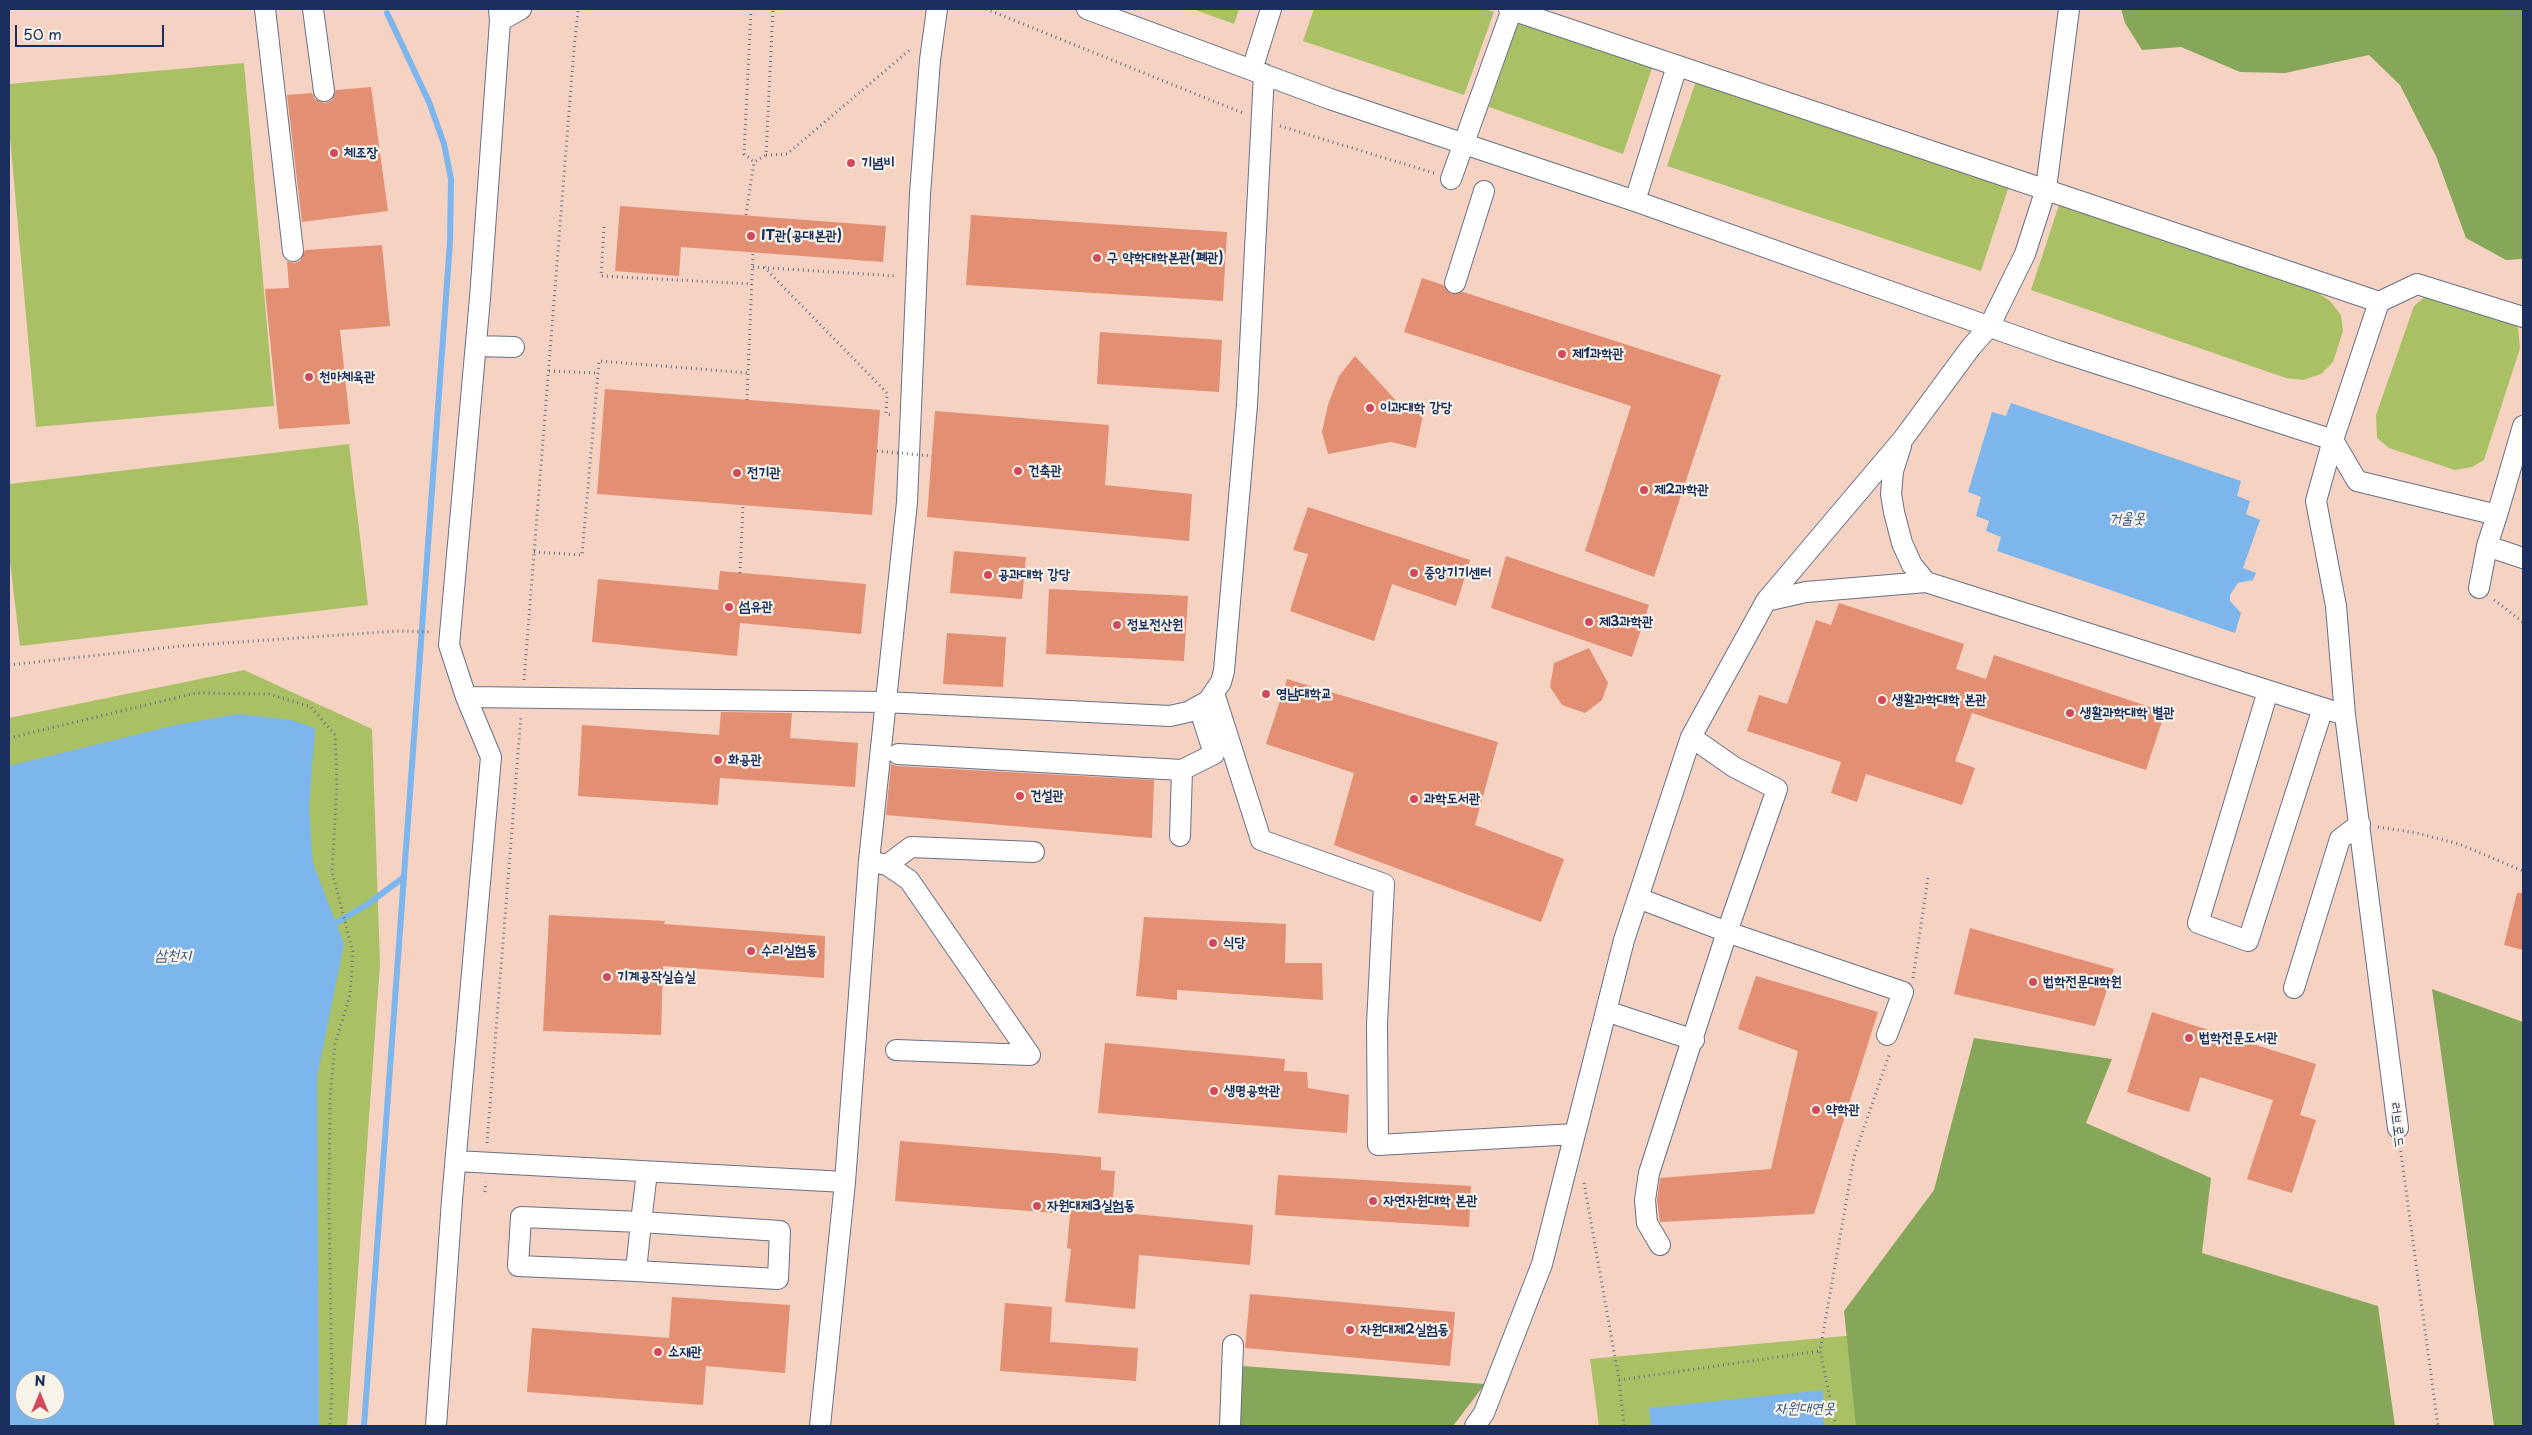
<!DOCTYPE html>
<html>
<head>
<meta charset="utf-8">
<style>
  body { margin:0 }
  #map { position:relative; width:2532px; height:1435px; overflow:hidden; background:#f4e8d3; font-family:"Playpen Sans",sans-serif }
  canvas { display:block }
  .frame { position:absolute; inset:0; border:10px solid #1b2f5e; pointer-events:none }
  .north { position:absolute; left:15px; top:1370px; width:50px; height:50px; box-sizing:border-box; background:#f7f3e8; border:1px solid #9fa5b1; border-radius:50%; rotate:0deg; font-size:14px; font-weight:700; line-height:20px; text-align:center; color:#1b2f5e }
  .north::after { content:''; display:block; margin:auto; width:18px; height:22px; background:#d1495b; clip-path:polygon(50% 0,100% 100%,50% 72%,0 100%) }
  .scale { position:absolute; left:15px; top:25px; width:149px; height:22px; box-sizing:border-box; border:2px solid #1b2f5e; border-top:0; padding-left:6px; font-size:15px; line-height:18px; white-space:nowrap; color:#1b2f5e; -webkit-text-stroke:4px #f7f3e8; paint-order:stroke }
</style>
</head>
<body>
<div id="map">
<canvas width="2532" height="1435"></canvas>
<div class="frame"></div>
<div class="north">N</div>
<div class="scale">50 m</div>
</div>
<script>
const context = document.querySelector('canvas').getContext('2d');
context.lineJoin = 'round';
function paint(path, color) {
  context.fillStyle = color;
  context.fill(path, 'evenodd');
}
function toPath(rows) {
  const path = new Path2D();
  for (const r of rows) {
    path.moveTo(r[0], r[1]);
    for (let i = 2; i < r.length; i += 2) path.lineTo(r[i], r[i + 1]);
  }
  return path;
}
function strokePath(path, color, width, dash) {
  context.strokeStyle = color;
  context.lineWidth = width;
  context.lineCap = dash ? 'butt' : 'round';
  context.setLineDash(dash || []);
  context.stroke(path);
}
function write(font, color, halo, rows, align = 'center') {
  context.font = font + ' "Playpen Sans","Poor Story",sans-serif';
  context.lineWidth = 4.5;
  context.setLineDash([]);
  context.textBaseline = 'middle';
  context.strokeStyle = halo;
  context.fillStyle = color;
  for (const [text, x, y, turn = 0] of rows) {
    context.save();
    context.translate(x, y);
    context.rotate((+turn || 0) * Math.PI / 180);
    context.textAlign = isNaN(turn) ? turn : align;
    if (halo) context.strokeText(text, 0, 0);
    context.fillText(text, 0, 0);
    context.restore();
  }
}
paint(toPath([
  [9,9,2523,9,2523,1426,9,1426],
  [25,1380,55,1380,55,1410,25,1410]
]), '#f6d2c3');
paint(toPath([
  [1193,9,1239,9,1234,24],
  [1314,9,1485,9,1494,12,1464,95,1303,41],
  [1518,22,1652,68,1623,154,1489,107],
  [244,63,274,406,36,427,9,126,9,84],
  [1696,81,2009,186,1981,271,1667,166],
  [2059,205,2315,291,2330,301,2341,315,2343,331,2333,362,2321,374,2303,380,2286,378,2031,290],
  [2426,296,2508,317,2518,328,2520,348,2484,460,2472,467,2455,470,2389,448,2377,438,2376,415,2414,306],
  [349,444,368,605,20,646,9,553,9,484],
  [244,670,372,729,380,964,347,1426,9,1426,9,718],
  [25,1380,55,1380,55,1410,25,1410],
  [1900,1331,1879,1426,1599,1426,1590,1359]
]), '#a9c065');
paint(toPath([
  [2121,9,2523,9,2523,259,2506,260,2466,238,2436,156,2400,85,2369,55,2285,73,2240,72,2181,47,2142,50,2125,23],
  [2432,989,2523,1022,2523,1426,2494,1426],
  [1974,1038,2112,1059,2086,1123,2211,1178,2202,1253,2378,1306,2395,1426,1856,1426,1844,1311,1934,1190],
  [1242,1366,1485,1384,1453,1426,1239,1426]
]), '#86a65a');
paint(toPath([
  [2011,403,2241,481,2237,496,2250,501,2246,514,2260,520,2243,568,2256,573,2253,580,2238,583,2230,595,2230,601,2241,613,2235,633,1997,551,2001,537,1986,531,1989,521,1976,516,1981,497,1968,492,1992,412,2006,416],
  [238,714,291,720,315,728,309,809,313,863,344,944,317,1077,319,1426,9,1426,9,766,176,725],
  [25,1380,55,1380,55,1410,25,1410],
  [1823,1390,1824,1426,1651,1426,1649,1408]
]), '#7db6ed');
strokePath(toPath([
  [329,927,368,904,404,877],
  [364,1426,450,242,451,179,444,144,429,102,387,13]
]), '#7db6ed', 6);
paint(toPath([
  [371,87,388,211,302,222,287,95,312,93,315,99,325,103,332,100,336,90],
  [620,206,886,226,883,262,681,247,679,276,615,271],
  [971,215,1227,232,1223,301,966,285],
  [382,245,390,326,340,330,350,424,279,429,265,289,289,288,287,261,294,263,300,261,305,250],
  [1422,278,1443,285,1451,294,1463,292,1721,375,1654,577,1585,551,1631,406,1404,332],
  [1100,332,1222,340,1219,392,1097,384],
  [1355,356,1400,405,1424,410,1416,448,1391,442,1328,454,1322,432,1328,405,1339,376],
  [605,389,880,410,872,515,597,494],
  [935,411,1109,425,1105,485,1192,494,1189,541,927,517],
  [1308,507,1470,560,1456,606,1392,584,1374,641,1290,611,1308,554,1293,550],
  [954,551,1026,557,1022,599,950,593],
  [1506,556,1649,605,1632,657,1491,608],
  [720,571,866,584,861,634,740,623,737,656,592,642,598,579,718,590],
  [1049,589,1188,596,1184,661,1046,654],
  [1839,603,1964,644,1956,669,1986,679,1994,655,2165,712,2146,770,1972,713,1955,761,1975,768,1962,805,1866,774,1857,802,1831,793,1841,762,1747,731,1759,695,1787,704,1816,620,1831,625],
  [947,633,1006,637,1003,687,943,684],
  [1589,648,1608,683,1602,700,1585,713,1562,705,1550,687,1554,663],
  [1287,679,1498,742,1475,825,1564,859,1541,922,1334,845,1354,773,1266,744],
  [721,712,792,713,790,738,858,743,855,787,720,778,718,805,578,796,582,725,719,735],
  [891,764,897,766,1154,780,1152,838,886,815],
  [2517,893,2523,893,2523,950,2504,945],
  [549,915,665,921,664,924,825,936,824,978,663,966,661,1035,543,1031],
  [1144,917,1286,924,1285,963,1322,963,1323,1000,1177,990,1177,1000,1136,996],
  [1970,928,2114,969,2095,1026,1954,994],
  [1756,976,1878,1012,1814,1214,1660,1222,1657,1200,1660,1178,1771,1169,1798,1051,1738,1029],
  [2152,1012,2316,1064,2300,1115,2316,1120,2292,1193,2247,1179,2273,1100,2200,1077,2189,1112,2127,1092],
  [1105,1043,1285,1059,1284,1071,1307,1072,1308,1088,1349,1095,1347,1133,1098,1113],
  [900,1141,1101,1157,1101,1170,1115,1171,1112,1212,1253,1225,1250,1265,1139,1255,1135,1309,1065,1302,1071,1249,1067,1248,1070,1214,895,1201],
  [1278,1175,1471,1186,1469,1227,1275,1215],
  [1250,1294,1455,1312,1450,1366,1245,1348],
  [672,1297,790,1305,785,1373,706,1366,703,1405,527,1392,532,1328,669,1338],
  [1005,1303,1052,1307,1050,1342,1138,1348,1136,1381,1000,1371]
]), '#e28f73');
const minor = toPath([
  [265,9,293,251],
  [313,9,324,91],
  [1087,9,1330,99,1635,201,2058,351,2333,440,2357,481,2497,515,2523,426],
  [1509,9,2379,302,2417,284,2523,317],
  [500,21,521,9],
  [1252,70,1271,9],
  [1451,179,1512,9],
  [1635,201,1677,66],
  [1455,283,1484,191],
  [2379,302,2333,440,2316,501,2336,606,2345,715,2398,1128],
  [476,346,514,347],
  [1901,446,1893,471,1891,494,1894,512,1902,543,1912,565,1926,582,2345,715],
  [2487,546,2523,558],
  [2479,588,2487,546,2497,515],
  [1766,601,1806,592,1926,582],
  [2268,691,2198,923,2248,941,2323,708],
  [1214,693,1261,840,1384,884,1377,1024,1378,1145,1575,1134],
  [466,697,885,702,1170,716,1188,712,1208,701,1221,682,1224,671,1247,405,1264,74],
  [898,754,1182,770,1214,754,1199,707],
  [1180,836,1182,770],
  [869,861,887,865,909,880,1030,1055,896,1050],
  [887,865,911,847,1034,852],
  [1638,898,1727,932,1903,992,1887,1035],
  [2294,988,2340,839,2360,824],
  [1606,1011,1694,1040],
  [456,1161,845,1182],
  [1660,1245,1647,1223,1645,1200,1649,1173,1727,932,1777,789,1734,767,1691,737],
  [636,1271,518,1266,521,1217,641,1222,780,1231,778,1279,636,1271,641,1222,647,1172],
  [436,1426,452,1200,491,757,466,697,449,645,480,298,500,21,499,9],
  [820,1426,845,1182,869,861,907,502,920,194,930,60,937,9],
  [1230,1426,1233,1345],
  [1475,1426,1484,1413,1542,1264,1624,940,1691,737,1766,601,1903,439,1971,347,1989,327,2025,254,2046,189,2069,9]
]);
strokePath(minor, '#677087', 22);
strokePath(toPath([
  [751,9,744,154,754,162,766,155,773,9],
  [986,9,1243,113],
  [1280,126,1434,173],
  [766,155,787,154,912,48],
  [746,215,754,162],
  [604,227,601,276,752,284],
  [753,267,897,276],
  [764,267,887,393,886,414,893,415],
  [549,371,597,373],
  [747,400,753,252],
  [534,552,582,555,599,361,749,373],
  [740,573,743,505],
  [2494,600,2523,622],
  [9,665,181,646,397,631,431,632],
  [524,680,574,49,578,11,580,9],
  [9,738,196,693,269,694,311,707,335,735,337,785,332,872,353,952,350,995,335,1044,330,1100,329,1206,332,1391,330,1426],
  [2378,827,2417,833,2459,844,2523,871],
  [1913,978,1928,878],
  [487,1143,521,716],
  [2400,1146,2438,1426],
  [1584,1183,1619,1380,1624,1426],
  [485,1192,486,1182],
  [1619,1380,1820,1351],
  [1836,1426,1820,1351,1854,1157,1890,1052]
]), '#677087', 3, [1, 4]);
strokePath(minor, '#fff', 20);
strokePath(toPath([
  [877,451,932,456]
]), '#677087', 3, [1, 4]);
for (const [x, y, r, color] of [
  [334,153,5,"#d1495b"],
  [851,163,5,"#d1495b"],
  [751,236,5,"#d1495b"],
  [1097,258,5,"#d1495b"],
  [1562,354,5,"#d1495b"],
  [309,377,5,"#d1495b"],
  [1370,408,5,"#d1495b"],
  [1018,471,5,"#d1495b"],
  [737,473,5,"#d1495b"],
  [1644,490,5,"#d1495b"],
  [1414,573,5,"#d1495b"],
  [988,575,5,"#d1495b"],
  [729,607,5,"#d1495b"],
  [1589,622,5,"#d1495b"],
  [1117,625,5,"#d1495b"],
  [1266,694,5,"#d1495b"],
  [1882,700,5,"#d1495b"],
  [2070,713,5,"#d1495b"],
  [718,760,5,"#d1495b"],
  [1020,796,5,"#d1495b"],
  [1414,799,5,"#d1495b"],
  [1213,943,5,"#d1495b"],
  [751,951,5,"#d1495b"],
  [607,977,5,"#d1495b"],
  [2033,982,5,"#d1495b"],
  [2189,1038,5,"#d1495b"],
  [1214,1091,5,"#d1495b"],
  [1816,1110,5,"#d1495b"],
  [1373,1201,5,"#d1495b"],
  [1037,1206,5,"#d1495b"],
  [1350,1330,5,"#d1495b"],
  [658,1352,5,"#d1495b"]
]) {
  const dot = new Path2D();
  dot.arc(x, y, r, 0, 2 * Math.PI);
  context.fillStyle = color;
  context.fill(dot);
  strokePath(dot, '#f7f3e8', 2);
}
write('bold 14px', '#1b2f5e', '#f7f3e8', [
  ["체조장",344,153],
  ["기념비",861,163],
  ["IT관(공대본관)",761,236],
  ["구 약학대학본관(폐관)",1107,258],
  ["제1과학관",1572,354],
  ["천마체육관",319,377],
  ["이과대학 강당",1380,408],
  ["건축관",1028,471],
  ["전기관",747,473],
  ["제2과학관",1654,490],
  ["중앙기기센터",1424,573],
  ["공과대학 강당",998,575],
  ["섬유관",739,607],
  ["제3과학관",1599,622],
  ["정보전산원",1127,625],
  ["영남대학교",1276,694],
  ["생활과학대학 본관",1892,700],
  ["생활과학대학 별관",2080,713],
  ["화공관",728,760],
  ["건설관",1030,796],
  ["과학도서관",1424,799],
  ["식당",1223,943],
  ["수리실험동",761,951],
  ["기계공작실습실",617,977],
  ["법학전문대학원",2043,982],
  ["법학전문도서관",2199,1038],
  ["생명공학관",1224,1091],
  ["약학관",1826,1110],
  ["자연자원대학 본관",1383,1201],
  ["자원대제3실험동",1047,1206],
  ["자원대제2실험동",1360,1330],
  ["소재관",668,1352]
], 'left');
write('14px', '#1b2f5e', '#f7f3e8', [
  ["러브로드",2397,1125,83]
]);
write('italic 15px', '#345182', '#f7f3e8', [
  ["거울못",2127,519],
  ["삼천지",173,956],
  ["자원대연못",1805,1409]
]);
</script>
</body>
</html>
